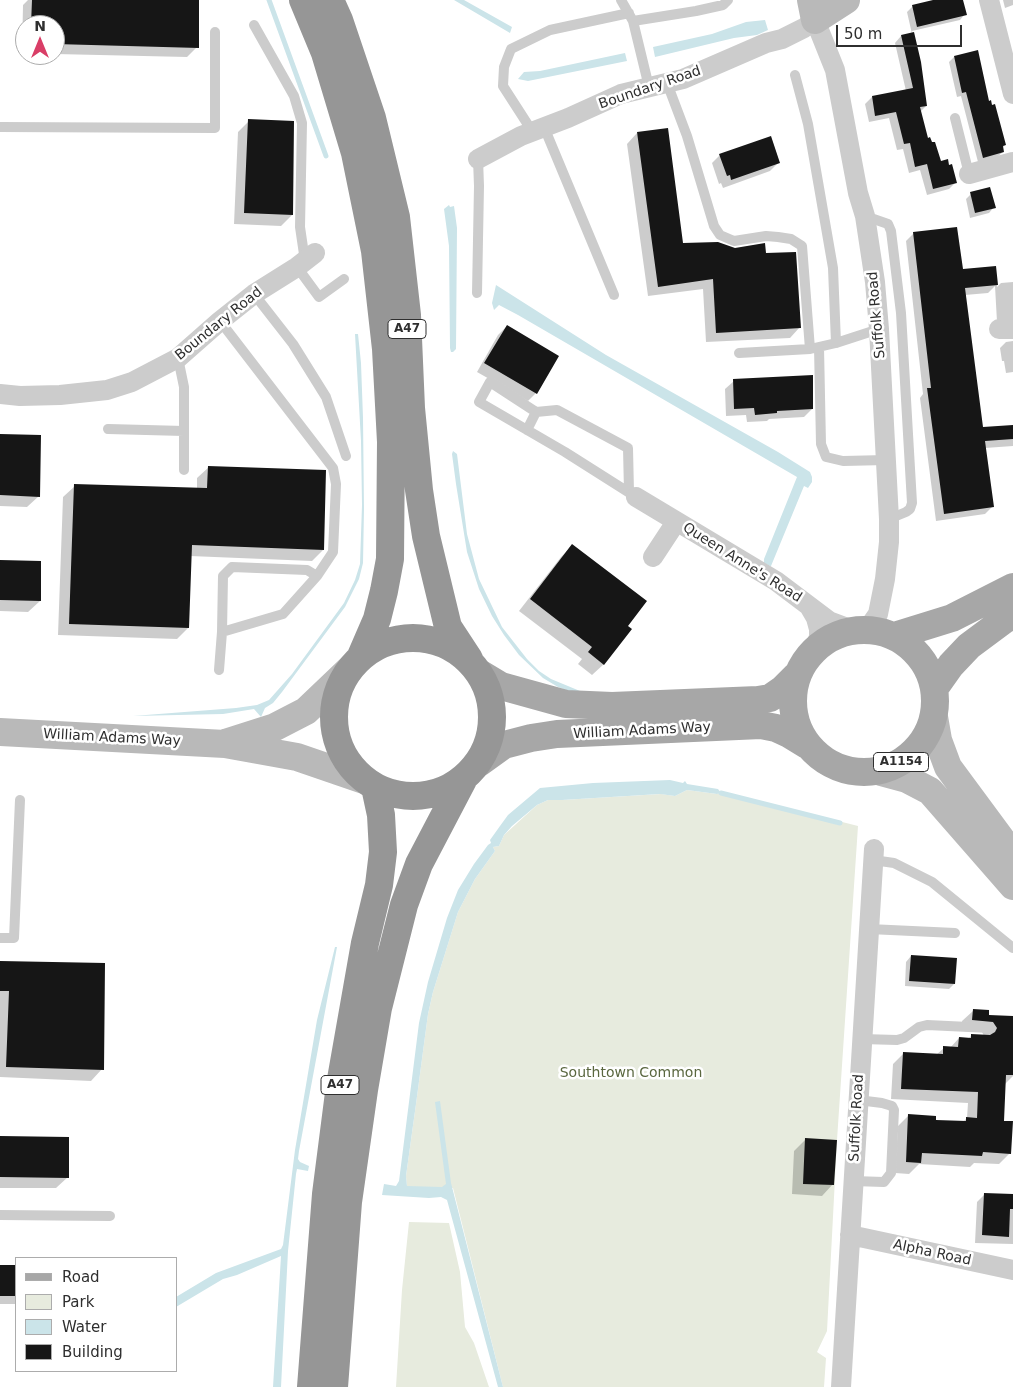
<!DOCTYPE html>
<html>
<head>
<meta charset="utf-8">
<style>
  body { margin:0 }
  #map { position:relative; width:1013px; height:1387px; overflow:hidden; background:#fff; font-family:"DejaVu Sans",sans-serif }
  canvas { display:block }
  .legend { position:absolute; left:15px; top:1257px; width:162px; height:115px; box-sizing:border-box; background:#fff; border:1px solid #acacac; margin:0; padding:6px 9px; list-style:none; font-size:15px; color:#2f2f2f }
  .legend li { display:flex; align-items:center; gap:10px; height:25px }
  .legend b { width:25px; border:1px solid #acacac }
  .north { position:absolute; left:15px; top:15px; width:50px; height:50px; box-sizing:border-box; background:#fff; border:1px solid #acacac; border-radius:50%; rotate:0deg; font-size:14px; font-weight:700; line-height:20px; text-align:center; color:#2f2f2f }
  .north::after { content:''; display:block; margin:auto; width:18px; height:22px; background:#d93e67; clip-path:polygon(50% 0,100% 100%,50% 72%,0 100%) }
  .scale { position:absolute; left:836px; top:25px; width:126px; height:22px; box-sizing:border-box; border:2px solid #2f2f2f; border-top:0; padding-left:6px; font-size:15px; line-height:18px; white-space:nowrap; color:#2f2f2f; -webkit-text-stroke:4px #fff; paint-order:stroke }
</style>
</head>
<body>
<div id="map">
<canvas width="1013" height="1387"></canvas>
<ul class="legend">
<li><b style="height:6px;background:#a7a7a7"></b>Road</li>
<li><b style="height:14px;background:#e7ebde"></b>Park</li>
<li><b style="height:14px;background:#cbe4e9"></b>Water</li>
<li><b style="height:14px;background:#161616"></b>Building</li>
</ul>
<div class="north">N</div>
<div class="scale">50 m</div>
</div>
<script>
const context = document.querySelector('canvas').getContext('2d');
context.lineJoin = 'round';
function paint(path, color) {
  context.fillStyle = color;
  context.fill(path, 'evenodd');
}
function toPath(rows) {
  const path = new Path2D();
  for (const r of rows) {
    if (r.length === 3) {
      path.moveTo(r[0] + r[2], r[1]);
      path.arc(r[0], r[1], r[2], 0, 2 * Math.PI);
      continue;
    }
    path.moveTo(r[0], r[1]);
    for (let i = 2; i < r.length; i += 2) path.lineTo(r[i], r[i + 1]);
  }
  return path;
}
function strokePath(path, color, width, dash) {
  context.strokeStyle = color;
  context.lineWidth = width;
  context.lineCap = dash ? 'butt' : 'round';
  context.setLineDash(dash || []);
  context.stroke(path);
}
function write(font, color, halo, rows, align = 'center') {
  context.font = font + ' "DejaVu Sans",sans-serif';
  context.lineWidth = 5;
  context.setLineDash([]);
  context.textBaseline = 'middle';
  context.strokeStyle = halo;
  context.fillStyle = color;
  for (const [text, x, y, turn = 0] of rows) {
    context.save();
    context.translate(x, y);
    context.rotate((+turn || 0) * Math.PI / 180);
    context.textAlign = isNaN(turn) ? turn : align;
    if (halo) context.strokeText(text, 0, 0);
    context.fillText(text, 0, 0);
    context.restore();
  }
}
paint(toPath([
  [687,790,717,794,724,792,858,826,837,1140,827,1331,817,1352,826,1358,824,1387,503,1387,453,1188,407,1187,406,1176,416,1104,428,1014,433,992,458,912,475,879,495,851,493,847,499,846,504,835,537,805,548,800,562,800,661,794,675,796],
  [409,1222,449,1223,460,1272,465,1327,474,1343,489,1387,396,1387,402,1290]
]), '#e7ebde');
paint(toPath([
  [454,0,464,0,512,27,510,33],
  [765,20,768,30,757,35,734,38,655,57,653,47,712,34,746,22],
  [625,53,627,61,528,81,518,79,524,72,540,71],
  [449,205,450,207,454,206,457,228,456,349,453,352,451,352,450,348,449,246,444,209],
  [496,285,606,355,778,452,810,472,812,477,812,482,808,488,804,486,771,566,770,566,764,563,764,559,797,477,518,315,499,305,494,310,492,303],
  [355,334,358,334,361,363,363,418,364,509,363,563,359,579,345,607,282,692,273,703,265,708,261,717,254,709,223,714,133,716,236,708,257,705,269,700,292,674,344,603,355,580,360,564,362,505,361,441],
  [453,451,457,454,467,534,479,579,502,627,527,659,539,671,551,679,580,691,580,695,558,687,543,678,519,655,504,635,492,616,479,589,467,552,456,484,452,454],
  [670,780,683,783,685,781,687,784,718,789,721,793,717,794,687,790,675,796,660,794,562,800,548,800,537,805,512,826,504,835,499,846,493,847,495,851,475,879,458,912,433,992,428,1014,416,1104,406,1176,407,1186,442,1187,446,1184,435,1102,440,1101,451,1183,503,1387,498,1387,447,1200,441,1197,429,1198,382,1195,384,1184,396,1186,399,1181,419,1023,428,982,447,918,458,890,474,864,488,845,491,843,490,840,500,826,508,815,540,788,593,783],
  [335,947,337,947,299,1151,298,1159,300,1162,309,1166,308,1171,297,1169,296,1174,288,1251,281,1387,273,1387,281,1256,237,1275,223,1279,176,1307,176,1297,216,1273,281,1249,283,1245,295,1150,317,1020]
]), '#cbe4e9');
paint(toPath([
  [28,0,197,0,197,47,187,57,55,54,55,25,25,25,25,53,22,53,23,5],
  [938,0,962,0,965,14,960,20,912,31,920,62,926,106,920,112,927,140,940,163,956,182,949,189,927,195,920,170,909,173,903,149,897,150,889,118,869,122,865,104,872,97,906,91,895,43,901,36,912,34,907,12,913,6],
  [1003,0,1013,0,1013,5,1005,8],
  [954,57,988,102,1005,145,1002,148,1003,152,997,157,978,162,961,96,957,97,949,62],
  [249,121,292,215,281,226,234,224,238,132],
  [637,133,682,244,734,249,765,254,800,327,790,338,706,342,703,289,648,296,627,144],
  [720,155,778,163,770,171,723,188,721,183,719,184,712,163],
  [971,194,994,207,989,213,970,218,966,199],
  [914,233,962,270,995,267,997,287,1001,283,1013,282,1013,324,997,322,995,286,988,293,965,295,982,429,1013,426,1013,446,985,448,993,506,985,514,936,521,920,398,923,394,906,241],
  [507,326,536,393,528,401,477,372,498,335],
  [1013,341,1013,372,1006,373,1004,361,1002,361,1000,348,1006,342],
  [734,381,812,409,804,417,769,419,767,421,747,422,746,415,726,416,725,389],
  [0,435,39,496,27,507,0,506],
  [209,467,323,550,312,561,190,556,188,628,177,639,58,635,63,497,75,486,197,489,197,478],
  [572,546,604,664,592,675,578,664,582,659,519,611,561,557],
  [0,561,40,601,28,612,0,611],
  [911,956,954,984,949,989,905,986,906,962],
  [0,962,102,1069,91,1081,0,1077],
  [973,1011,987,1016,1013,1017,1013,1076,1005,1084,1003,1122,1010,1153,999,1164,974,1163,970,1167,919,1164,909,1174,895,1173,898,1126,909,1115,935,1121,963,1122,967,1118,968,1103,891,1099,893,1064,904,1053,936,1055,944,1048,950,1048,959,1038,968,1039,972,1035,984,1036,982,1032,962,1031,962,1021],
  [0,1137,68,1177,56,1188,0,1188],
  [806,1139,833,1184,822,1196,792,1194,794,1151],
  [985,1194,1013,1195,1013,1244,975,1243,977,1202],
  [0,1266,16,1267,16,1304,0,1304]
]), '#0003');
strokePath(toPath([
  [269,0,326,156],
  [721,793,840,823]
]), '#cbe4e9', 5);
paint(toPath([
  [32,0,199,0,199,48,55,44,55,25,31,25],
  [933,0,963,0,967,15,917,27,912,5],
  [914,32,921,62,927,106,920,107,928,138,930,137,932,142,935,142,941,161,948,159,949,165,952,164,957,183,933,189,927,164,915,167,910,143,904,144,896,112,875,116,872,96,913,88,901,35],
  [978,50,989,101,991,100,992,105,995,104,1006,145,1003,146,1004,152,983,158,966,92,962,93,954,56],
  [248,119,294,121,293,215,244,213],
  [668,128,683,243,718,242,735,248,765,243,766,253,796,252,801,328,716,333,713,279,658,287,637,132],
  [771,136,780,163,731,180,730,175,727,176,719,154],
  [990,187,996,208,975,213,970,192],
  [957,227,963,269,996,266,998,285,965,288,983,427,1013,425,1013,439,985,441,994,507,944,514,927,388,931,388,913,232],
  [507,325,559,356,537,394,484,363],
  [813,375,813,409,777,411,777,413,755,415,754,408,734,409,733,379],
  [0,434,41,435,40,497,0,495],
  [208,466,326,470,324,550,192,545,189,628,69,624,74,484,207,488],
  [572,544,647,601,628,626,632,629,604,665,588,652,592,647,530,599],
  [0,560,41,561,41,601,0,600],
  [911,955,957,958,955,984,909,981],
  [0,961,105,963,104,1070,6,1067,9,991,0,991],
  [973,1009,989,1010,989,1015,1013,1016,1013,1075,1006,1075,1004,1121,1013,1121,1011,1154,983,1152,982,1156,922,1153,921,1163,906,1162,908,1114,936,1116,936,1120,966,1121,966,1117,977,1118,978,1092,901,1089,903,1052,943,1054,943,1046,958,1047,959,1037,971,1038,971,1034,990,1035,995,1032,997,1028,993,1022,972,1020],
  [0,1136,69,1137,69,1178,0,1177],
  [805,1138,837,1140,834,1185,803,1184],
  [984,1193,1013,1194,1013,1209,1010,1209,1009,1237,982,1235],
  [0,1265,16,1265,16,1296,0,1296]
]), '#161616');
strokePath(toPath([
  [621,0,633,21,649,87],
  [633,21,696,11,723,5,728,0],
  [254,25,294,96,302,123,300,227,305,261],
  [795,75,808,124,833,268,836,343],
  [667,83,687,136,714,226,720,235,734,241,766,236,778,237,791,239,802,246,810,349],
  [955,118,969,174],
  [0,127,215,128,215,32],
  [544,127,614,295],
  [532,131,503,86,504,67,511,49,550,30,629,13],
  [865,216,888,224,891,231,901,313,912,503,910,509,906,512,889,519],
  [297,267,319,297,344,279],
  [477,293,479,186,478,159],
  [254,294,293,344,326,397,346,456],
  [220,321,333,468,336,484,333,552,317,576,283,614,222,632,223,576,232,567,307,570,317,576],
  [819,347,821,444,826,457,843,461,886,460],
  [739,353,810,349,836,343,879,329],
  [108,429,184,431,184,387,178,358],
  [527,430,536,412],
  [184,431,184,470],
  [629,492,628,448,557,410,536,412,490,382,479,402,565,452,636,497],
  [219,670,222,632],
  [873,860,894,863,932,882,1013,948],
  [869,929,955,933],
  [0,938,14,938,20,800],
  [862,1039,897,1040,904,1038,919,1027,927,1025,990,1028],
  [853,1181,884,1182,891,1173,894,1110,892,1106,882,1103,858,1100],
  [0,1215,110,1216]
]), '#ccc', 10);
strokePath(toPath([
  [989,0,1013,94],
  [478,159,521,136,568,118,621,94,683,79,766,43,782,39,804,28,815,20,835,70,858,193,865,216,875,282,879,329,889,519,889,542,885,579,878,614,871,624,862,630],
  [969,174,1013,162],
  [999,329,1013,329],
  [0,394,20,396,60,395,107,390,132,382,178,358,220,321,254,294,297,267,315,253],
  [636,497,776,581,829,621,853,630],
  [653,557,676,522],
  [809,606,816,618,819,629,819,637,815,648],
  [850,1235,1013,1270],
  [841,1387,874,849]
]), '#ccc', 20);
strokePath(toPath([
  [811,0,815,20,846,0],
  [934,717,938,740,948,767,1013,855],
  [0,732,225,744,297,757,364,780],
  [228,742,275,727,306,711,349,670],
  [881,772,907,779,930,791,1013,886]
]), '#b9b9b9', 28);
strokePath(toPath([
  [864,701,71],
  [894,636,952,618,1013,587],
  [481,674,501,686,566,704,612,706,758,700,770,698,783,689,796,676],
  [934,689,951,665,969,646,1004,620,1013,615],
  [479,763,504,745,531,738,557,734,761,725,776,728,789,734,807,745]
]), '#a7a7a7', 28);
strokePath(toPath([
  [303,0,325,53,355,153,375,251,386,349,391,442,390,559,384,591,377,619,361,656],
  [330,0,339,20,372,118,396,217,407,315,411,408,419,490,426,536,448,627,469,659],
  [413,717,79],
  [311,1387,326,1194,340,1085,365,943,379,885,383,852,381,815,375,787],
  [334,1387,348,1202,364,1090,378,1008,404,905,419,864,463,780]
]), '#969696', 28);
for (const [x, y, w] of [
  [407,329,38],
  [901,762,55],
  [340,1085,38]
]) {
  const box = new Path2D();
  box.roundRect(x - w / 2, y - 9.5, w, 19, 4);
  context.fillStyle = '#fff';
  context.fill(box);
  strokePath(box, '#2f2f2f', 1);
}
write('bold 12px', '#2f2f2f', null, [
  ["A47",407,329],
  ["A1154",901,762],
  ["A47",340,1085]
]);
write('14px', '#2f2f2f', '#fff', [
  ["Boundary Road",650,88,-19],
  ["Suffolk Road",877,315,-95],
  ["Boundary Road",219,324,-39],
  ["Queen Anne's Road",742,563,32],
  ["William Adams Way",642,731,-3],
  ["William Adams Way",112,738,3],
  ["Suffolk Road",857,1118,-87],
  ["Alpha Road",932,1253,12]
]);
write('14px', '#5a673f', '#fff', [
  ["Southtown Common",631,1073]
]);
</script>
</body>
</html>
